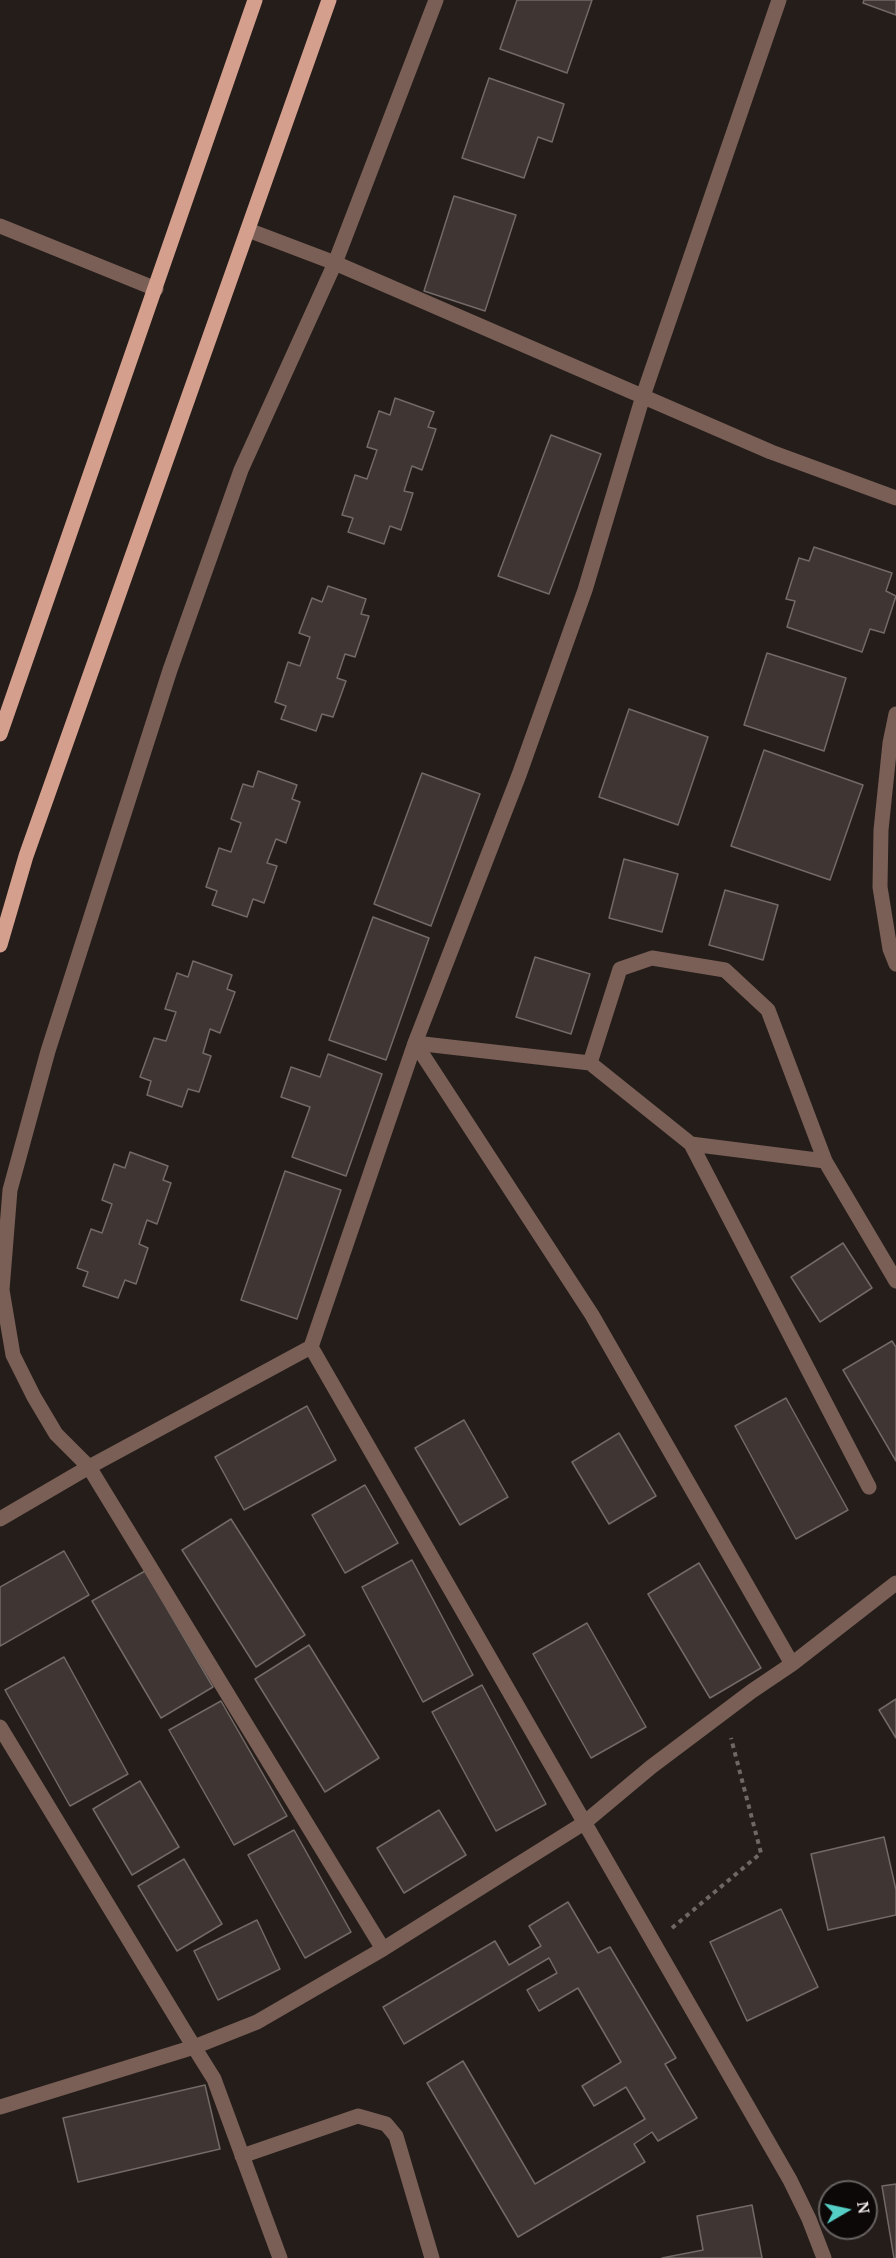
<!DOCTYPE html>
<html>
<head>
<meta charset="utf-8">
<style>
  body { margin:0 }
  #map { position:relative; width:896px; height:2258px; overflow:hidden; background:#251d1a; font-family:"PT Serif",serif }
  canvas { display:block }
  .north { position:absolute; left:818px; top:2180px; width:60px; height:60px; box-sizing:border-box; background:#0b0807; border:2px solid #666261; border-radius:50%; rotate:81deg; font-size:16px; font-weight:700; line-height:24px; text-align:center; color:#efe9e7 }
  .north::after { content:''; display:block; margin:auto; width:21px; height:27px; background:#55cec5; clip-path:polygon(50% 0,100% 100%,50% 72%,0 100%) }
</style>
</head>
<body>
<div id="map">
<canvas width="896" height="2258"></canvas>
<div class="north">N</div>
</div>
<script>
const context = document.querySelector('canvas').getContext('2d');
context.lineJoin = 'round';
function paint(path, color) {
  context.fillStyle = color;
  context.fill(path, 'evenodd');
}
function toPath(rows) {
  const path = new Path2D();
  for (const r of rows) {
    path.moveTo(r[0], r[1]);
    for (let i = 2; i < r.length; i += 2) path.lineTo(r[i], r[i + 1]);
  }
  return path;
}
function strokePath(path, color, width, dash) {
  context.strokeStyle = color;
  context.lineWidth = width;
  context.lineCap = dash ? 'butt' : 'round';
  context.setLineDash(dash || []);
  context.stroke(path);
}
const building = toPath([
  [517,0,592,0,567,73,500,49,517,0],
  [864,0,896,0,896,15,863,3,864,0],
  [489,78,564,104,552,142,538,137,524,178,462,158,489,78],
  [454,196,516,215,485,311,424,291,454,196],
  [395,398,434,412,428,427,436,429,422,470,412,466,404,491,413,493,401,530,390,526,384,544,348,532,353,518,342,515,355,475,367,479,377,450,367,447,379,411,390,415,395,398],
  [551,435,601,454,549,594,498,576,551,435],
  [814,547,892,573,886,591,896,596,884,633,870,629,862,652,787,627,795,601,786,599,799,558,809,561,814,547],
  [328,586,366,599,361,614,369,616,355,657,345,654,337,678,346,681,333,717,322,714,316,731,281,719,286,706,275,702,288,662,300,666,310,637,299,633,312,598,322,602,328,586],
  [767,653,846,678,824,751,744,725,767,653],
  [629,709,708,737,678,825,599,797,629,709],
  [764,750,863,785,830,880,731,846,764,750],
  [258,771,297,785,292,799,300,802,286,843,276,839,267,863,277,866,264,903,253,899,247,917,212,905,217,891,206,887,219,848,231,852,241,823,231,819,243,784,253,787,258,771],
  [422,773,480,794,431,926,374,904,422,773],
  [624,859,678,874,662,932,609,918,624,859],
  [725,890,778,905,763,960,709,945,725,890],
  [373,917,429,938,386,1060,329,1040,373,917],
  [535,957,590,974,571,1034,516,1017,535,957],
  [193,961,232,975,227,989,235,992,220,1033,210,1029,203,1053,211,1056,199,1092,188,1089,182,1107,147,1095,151,1081,140,1077,154,1038,166,1041,176,1012,165,1009,177,973,188,977,193,961],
  [328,1054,382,1074,346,1176,292,1157,310,1107,281,1097,291,1067,320,1077,328,1054],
  [130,1152,168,1166,163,1180,171,1183,157,1224,147,1220,139,1244,148,1248,136,1284,125,1280,118,1298,83,1286,88,1272,77,1268,91,1229,102,1233,112,1204,102,1200,114,1164,125,1168,130,1152],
  [285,1171,341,1190,297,1319,241,1300,285,1171],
  [843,1243,872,1288,820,1322,791,1277,843,1243],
  [892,1341,896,1347,896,1461,843,1370,892,1341],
  [786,1398,848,1510,796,1539,735,1426,786,1398],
  [307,1406,336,1460,244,1510,215,1457,307,1406],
  [464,1420,508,1497,460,1525,415,1448,464,1420],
  [619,1433,656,1496,609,1524,572,1462,619,1433],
  [365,1485,398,1543,345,1573,312,1515,365,1485],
  [231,1519,305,1635,256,1667,182,1550,231,1519],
  [64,1551,89,1595,0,1646,0,1587,64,1551],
  [412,1560,473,1675,423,1702,362,1587,412,1560],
  [699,1563,761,1668,710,1698,648,1594,699,1563],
  [145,1571,213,1687,161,1718,92,1601,145,1571],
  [587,1623,646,1727,591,1758,533,1654,587,1623],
  [309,1645,379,1758,325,1792,255,1679,309,1645],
  [64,1657,128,1774,70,1806,5,1690,64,1657],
  [482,1685,546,1804,496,1831,432,1712,482,1685],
  [896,1699,896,1738,879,1710,896,1699],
  [221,1701,287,1816,234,1845,169,1730,221,1701],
  [140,1781,179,1847,132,1875,93,1809,140,1781],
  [439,1810,466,1855,404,1893,377,1848,439,1810],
  [294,1830,351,1932,305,1958,248,1855,294,1830],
  [884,1837,896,1890,896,1915,828,1930,811,1854,884,1837],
  [184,1859,222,1924,177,1951,138,1886,184,1859],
  [568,1902,598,1953,610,1947,676,2058,665,2064,697,2118,658,2141,652,2132,634,2144,645,2162,518,2237,427,2083,463,2061,535,2184,645,2119,626,2087,594,2106,582,2086,621,2062,578,1988,539,2011,527,1990,557,1973,549,1958,404,2044,383,2007,495,1941,509,1965,541,1946,529,1926,568,1902],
  [781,1909,818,1987,747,2021,710,1942,781,1909],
  [257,1920,280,1969,218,2000,194,1951,257,1920],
  [205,2085,220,2149,78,2182,63,2118,205,2085],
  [896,2184,896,2258,894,2258,882,2186,896,2184],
  [752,2205,762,2258,662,2258,703,2250,697,2216,752,2205]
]);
paint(building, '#3f3633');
strokePath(building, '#736a66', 1.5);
strokePath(toPath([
  [672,1928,761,1853,731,1738]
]), '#6e6764', 4, [4.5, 4.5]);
strokePath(toPath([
  [415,1043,590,1063,691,1144,869,1487],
  [590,1063,620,969,652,958,725,970,768,1010,825,1161],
  [691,1144,825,1161,896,1281],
  [194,2047,214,2079,280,2258],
  [242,2156,358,2116,386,2124,396,2136,432,2258]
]), '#795f56', 15);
strokePath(toPath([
  [0,226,156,289],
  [248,230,335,263,771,452,896,498],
  [896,714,890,743,881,830,880,887,890,949,896,964],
  [415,1043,592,1315,792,1664,896,1583],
  [311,1347,790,2180,809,2219,824,2258],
  [0,1519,89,1467,311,1347,415,1043,519,775,585,590,643,396,779,0],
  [0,1727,194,2047],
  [383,1949,89,1467,56,1434,34,1397,13,1355,2,1290,10,1190,48,1051,170,670,241,470,335,263,436,0],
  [0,2107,194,2047,257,2022,383,1949,584,1823,651,1767,752,1691,792,1664]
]), '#795f56', 15);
strokePath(toPath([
  [0,734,255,0],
  [0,945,26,856,329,0]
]), '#d59f8e', 15);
</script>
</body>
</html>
